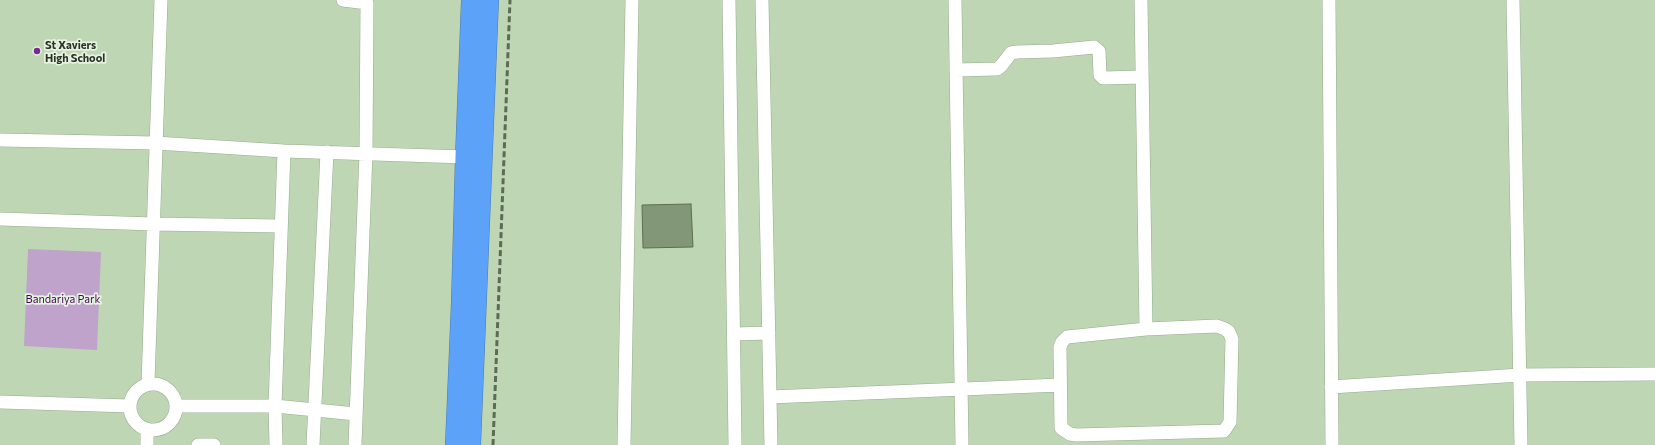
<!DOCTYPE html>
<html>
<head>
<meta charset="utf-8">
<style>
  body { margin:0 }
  canvas { display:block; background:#bfd6b4 }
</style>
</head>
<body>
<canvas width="1655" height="445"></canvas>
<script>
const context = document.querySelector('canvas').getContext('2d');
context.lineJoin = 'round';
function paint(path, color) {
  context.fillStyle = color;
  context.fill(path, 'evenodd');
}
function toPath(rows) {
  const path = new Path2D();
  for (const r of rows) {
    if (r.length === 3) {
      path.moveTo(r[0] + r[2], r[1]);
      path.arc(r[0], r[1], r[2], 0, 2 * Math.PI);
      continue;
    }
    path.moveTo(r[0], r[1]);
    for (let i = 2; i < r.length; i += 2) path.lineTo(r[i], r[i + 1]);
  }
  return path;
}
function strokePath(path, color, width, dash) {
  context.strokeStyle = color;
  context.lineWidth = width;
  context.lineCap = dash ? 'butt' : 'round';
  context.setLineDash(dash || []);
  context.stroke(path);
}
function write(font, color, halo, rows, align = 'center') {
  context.font = font + ' Commissioner,sans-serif';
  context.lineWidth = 3.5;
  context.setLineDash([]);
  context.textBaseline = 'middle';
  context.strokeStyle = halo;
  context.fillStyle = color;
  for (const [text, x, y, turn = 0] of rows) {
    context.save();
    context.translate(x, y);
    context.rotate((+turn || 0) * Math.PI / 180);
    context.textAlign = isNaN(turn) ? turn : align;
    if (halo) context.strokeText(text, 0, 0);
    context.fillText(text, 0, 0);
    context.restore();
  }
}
paint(toPath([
  [28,249,101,252,97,350,24,346]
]), '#bfa3cb');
const building = toPath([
  [691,204,693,247,643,248,642,205,691,204]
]);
paint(building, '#829777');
strokePath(building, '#5b6f51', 1);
const minor = toPath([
  [343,0,367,3,366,153,355,445],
  [729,0,735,445],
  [762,0,771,445],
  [955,0,962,445],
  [1141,0,1146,329],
  [1329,0,1332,445],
  [1513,0,1521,445],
  [956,70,997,69,1001,66,1011,53,1017,52,1053,51,1094,47,1099,51,1100,75,1103,78,1142,77],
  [0,140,156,143,284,151,465,157],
  [0,219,154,224,280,226],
  [1217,326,1225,329,1229,332,1232,339,1230,422,1224,431,1076,435,1070,434,1061,428,1060,347,1062,342,1067,337,1146,329,1217,326],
  [734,334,769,333],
  [148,383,161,0],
  [153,407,23],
  [1331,387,1520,375,1655,374],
  [770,397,1060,385],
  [0,402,129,406],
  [177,406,275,406,356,414],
  [147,445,147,429],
  [198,445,214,445],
  [276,445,275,406,284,151],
  [313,445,327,152],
  [624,445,632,0]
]);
const highway = toPath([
  [455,445,461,302,465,157,471,0],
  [471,445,489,0]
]);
strokePath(minor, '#95ac8b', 14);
strokePath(highway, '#4b7baf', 20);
strokePath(minor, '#fff', 13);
strokePath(highway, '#5da2f9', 19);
strokePath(toPath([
  [493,445,510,0]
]), '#5c6a56', 3, [6, 3]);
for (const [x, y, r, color] of [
  [37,51,4,"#7a2898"]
]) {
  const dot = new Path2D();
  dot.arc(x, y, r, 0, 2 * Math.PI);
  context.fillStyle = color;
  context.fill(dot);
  strokePath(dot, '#e7f3e1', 1.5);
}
write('bold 11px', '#2a3326', '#e7f3e1', [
  ["St Xaviers",45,45],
  ["High School",45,58]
], 'left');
write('11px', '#430656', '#e7f3e1', [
  ["Bandariya Park",63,299]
]);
</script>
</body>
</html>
